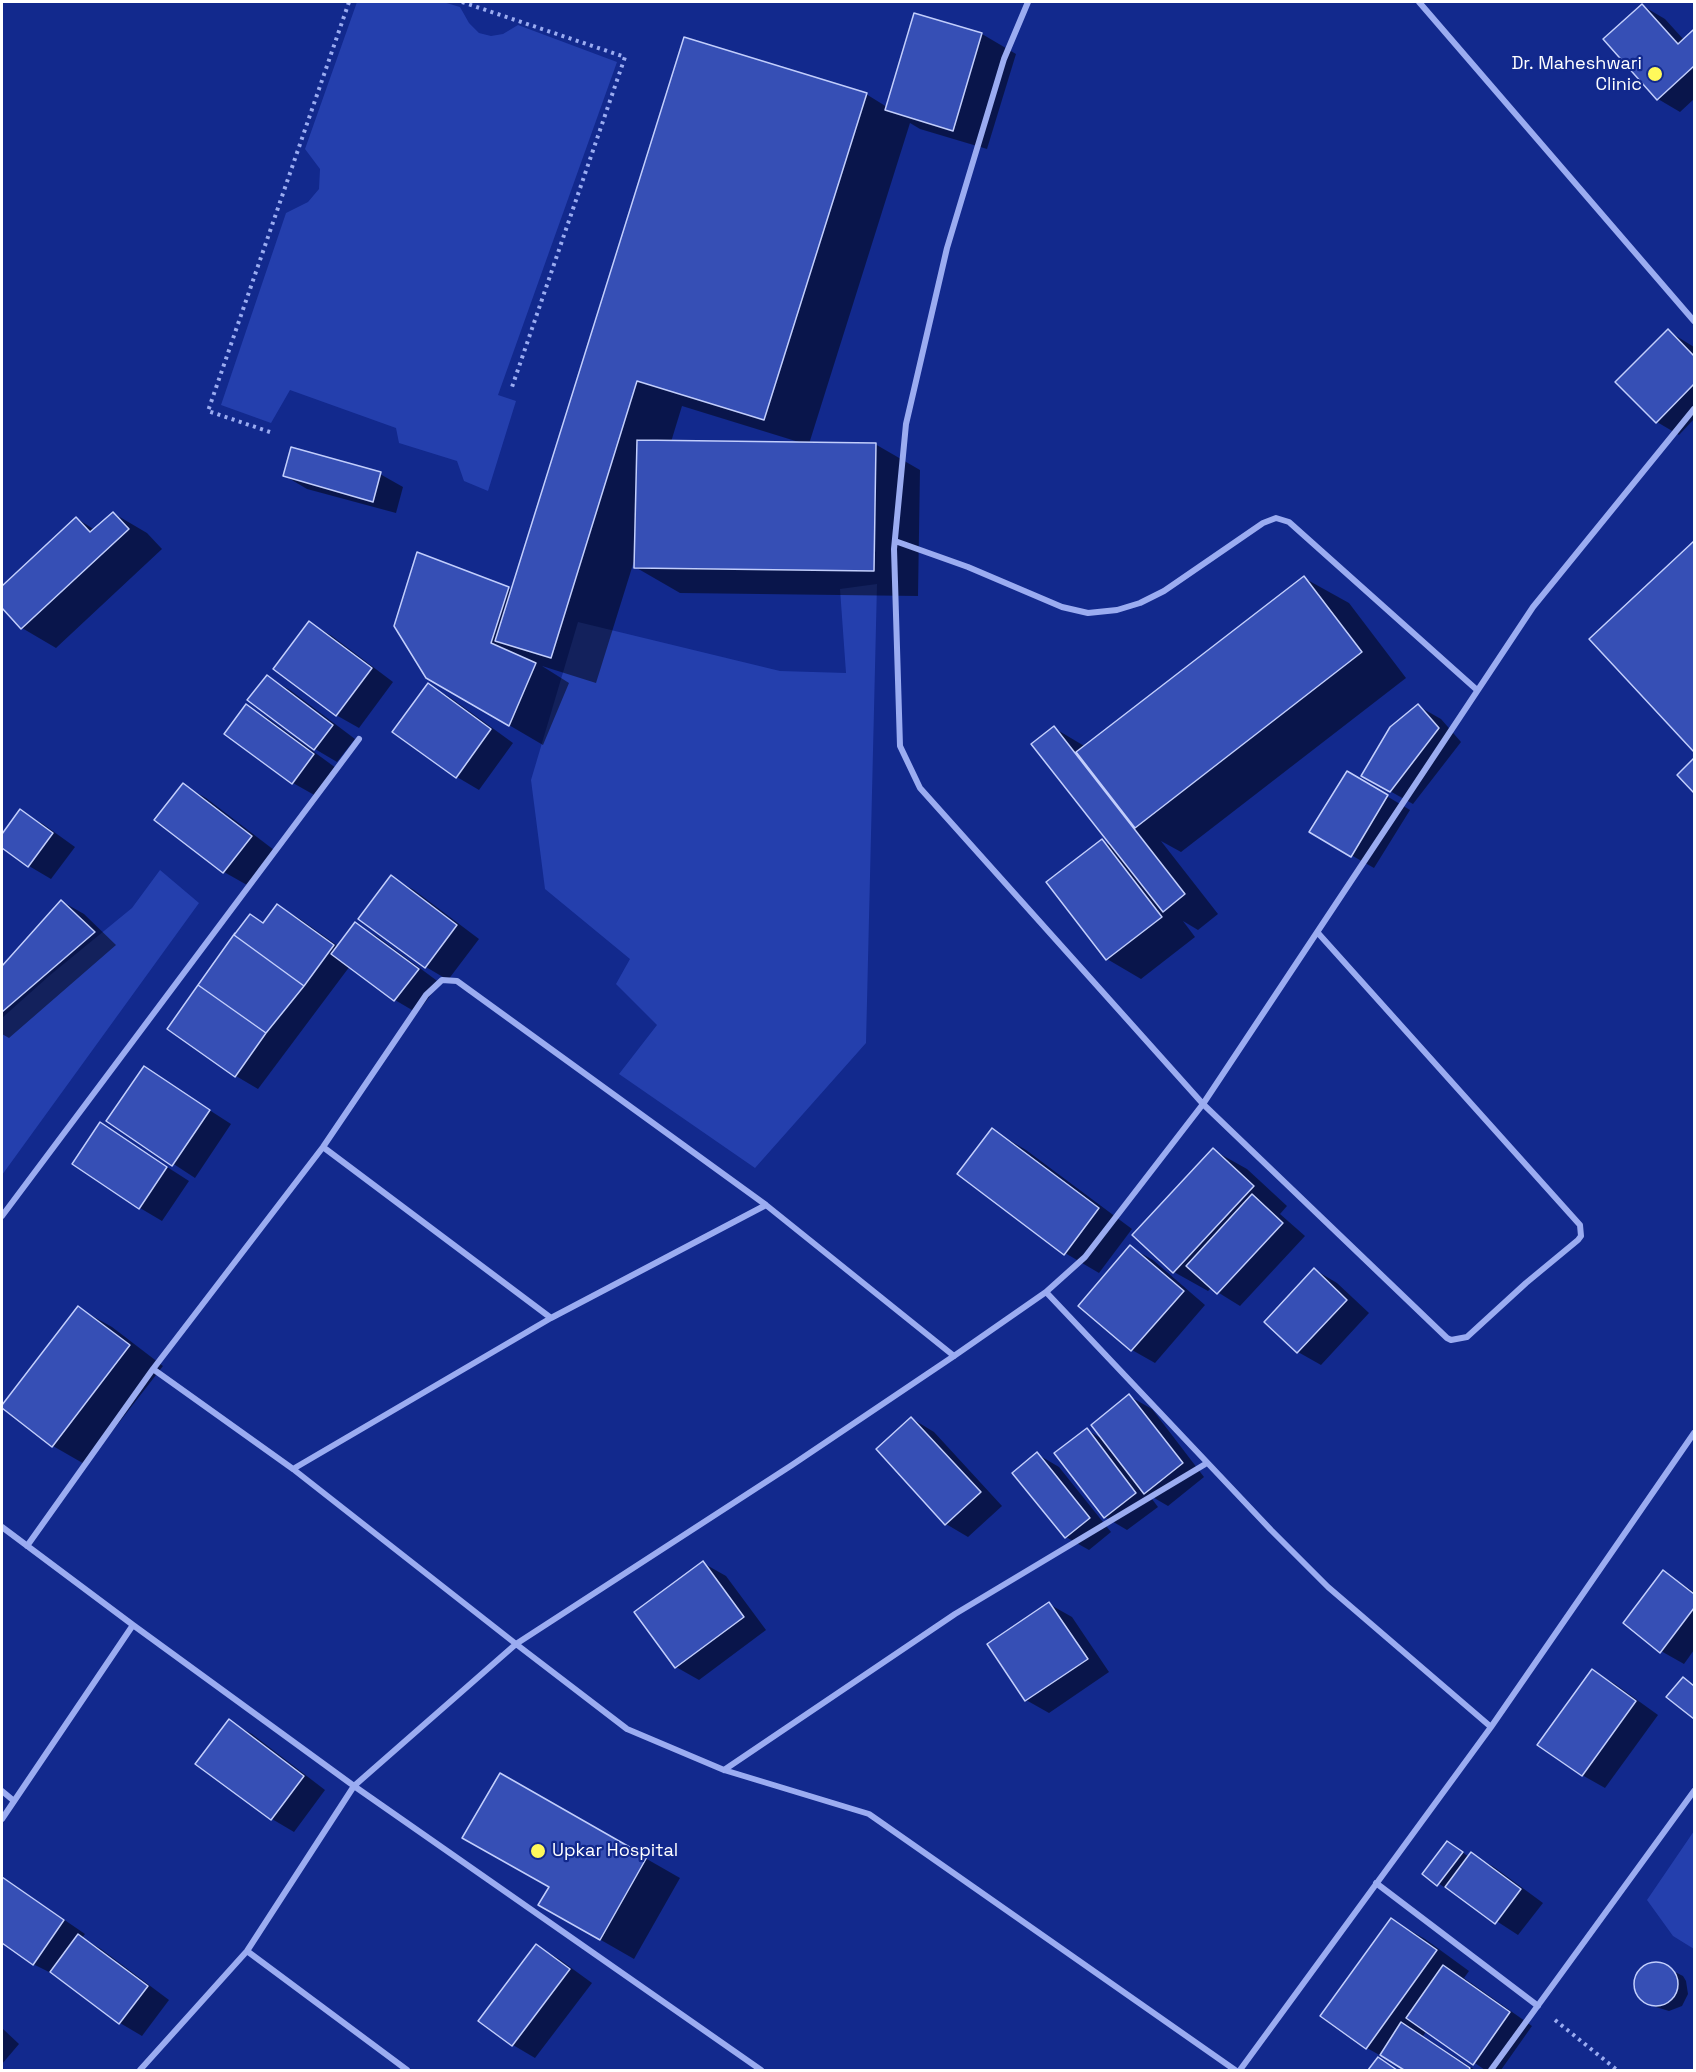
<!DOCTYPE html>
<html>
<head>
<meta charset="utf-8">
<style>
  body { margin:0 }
  #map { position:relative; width:1696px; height:2072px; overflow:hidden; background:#12298d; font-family:"Space Grotesk",sans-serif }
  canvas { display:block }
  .frame { position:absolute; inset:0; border:3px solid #fff; pointer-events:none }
</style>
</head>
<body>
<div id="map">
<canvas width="1696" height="2072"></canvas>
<div class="frame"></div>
</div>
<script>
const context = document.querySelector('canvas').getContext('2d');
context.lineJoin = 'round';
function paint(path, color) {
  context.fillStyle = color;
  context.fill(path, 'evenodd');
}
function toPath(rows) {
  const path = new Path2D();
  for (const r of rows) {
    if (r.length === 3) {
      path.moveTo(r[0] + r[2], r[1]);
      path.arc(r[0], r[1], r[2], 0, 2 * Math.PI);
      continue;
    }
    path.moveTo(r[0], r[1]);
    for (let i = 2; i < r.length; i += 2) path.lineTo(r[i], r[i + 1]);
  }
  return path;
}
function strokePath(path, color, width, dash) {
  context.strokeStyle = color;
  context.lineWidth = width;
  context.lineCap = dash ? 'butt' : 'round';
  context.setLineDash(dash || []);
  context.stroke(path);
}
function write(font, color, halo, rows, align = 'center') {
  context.font = font + ' "Space Grotesk",sans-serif';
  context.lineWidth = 4.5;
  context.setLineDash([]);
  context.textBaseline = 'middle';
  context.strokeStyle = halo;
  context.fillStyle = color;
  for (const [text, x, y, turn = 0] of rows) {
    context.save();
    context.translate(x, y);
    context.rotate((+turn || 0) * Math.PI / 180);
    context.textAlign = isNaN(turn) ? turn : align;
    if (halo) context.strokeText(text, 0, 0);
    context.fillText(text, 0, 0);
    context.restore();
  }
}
paint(toPath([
  [357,2,443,2,460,7,469,23,479,33,491,36,503,34,518,25,617,62,498,395,516,401,488,491,464,481,457,461,399,443,396,428,290,390,271,423,221,405,286,213,308,202,319,189,320,169,305,149],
  [877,584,866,1043,755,1168,619,1074,657,1025,616,984,630,959,545,889,531,780,578,622,780,671,846,673,840,589],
  [160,870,199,903,2,1175,2,1018,49,976,132,908],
  [1694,1831,1694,1949,1673,1936,1647,1900]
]), '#243fad');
paint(toPath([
  [1643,6,1665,19,1684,40,1694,33,1694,99,1680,112,1658,99],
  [915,14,982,34,1016,54,987,149,920,129,910,123,809,444,875,444,920,470,918,596,680,593,635,567,635,558,596,683,542,666,569,683,543,745,427,677,508,588,512,590,685,39,866,94,887,107],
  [682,406,802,443,671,442],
  [1668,331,1694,347,1694,419,1679,435,1657,422],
  [380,474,403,487,396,513,307,489,285,476],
  [113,513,147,533,162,549,56,648,22,628,2,606,2,588,76,518,95,530],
  [1694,543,1694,750,1591,639],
  [1304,578,1349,603,1406,678,1181,852,1161,841,1218,914,1198,930,1183,921,1195,937,1141,979,1107,959,1102,841,1115,848,1054,728,1086,747],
  [310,623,332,636,393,682,359,728,336,715],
  [267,677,290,690,355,739,337,762,315,749],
  [429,685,451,698,513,743,479,790,457,777,394,731],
  [246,706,269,719,336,768,316,796,293,783,226,734],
  [1418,706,1441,719,1461,742,1413,804,1363,776],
  [183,785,206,798,274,850,247,885,224,872,156,820],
  [1370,786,1410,810,1374,868,1351,855],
  [20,811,43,824,75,847,51,879,29,866,2,846,2,836],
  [391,877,414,890,479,939,448,980,426,967],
  [61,901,84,914,116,945,9,1038,2,1034,2,969],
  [278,906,300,919,338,946,355,924,378,937,440,983,417,1013,395,1000,350,966,258,1089,236,1076,250,916,264,924],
  [144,1068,231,1124,195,1178,108,1121],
  [100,1124,189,1181,162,1221,140,1208],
  [992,1130,1026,1150,1132,1229,1099,1273,1065,1253],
  [1213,1150,1247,1169,1287,1206,1280,1214,1305,1236,1240,1306,1211,1288,1208,1291,1174,1272],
  [1130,1247,1153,1260,1205,1305,1155,1363,1132,1350,1080,1306],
  [1315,1270,1337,1283,1369,1313,1321,1365,1298,1352],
  [78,1308,112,1327,163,1366,86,1465,53,1446],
  [1129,1396,1152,1409,1204,1477,1168,1506,1149,1495,1158,1507,1127,1530,1105,1517,1087,1430,1104,1440],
  [911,1418,934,1432,1002,1506,968,1537,946,1524],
  [1037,1454,1059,1467,1111,1532,1089,1550,1066,1537],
  [703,1563,726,1576,766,1630,699,1680,676,1667],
  [1664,1572,1694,1592,1694,1650,1684,1664,1661,1651],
  [1049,1604,1072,1617,1109,1672,1049,1713,1026,1700,989,1645],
  [1593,1671,1615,1684,1658,1715,1605,1788,1582,1775],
  [1683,1678,1694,1685,1694,1717,1668,1697],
  [229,1721,252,1734,325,1790,294,1832,272,1819],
  [500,1775,680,1878,634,1959,540,1905,551,1887],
  [1458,1849,1469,1857,1471,1854,1494,1867,1543,1903,1518,1935,1424,1874],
  [2,1877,85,1934,82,1938,101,1949,169,2000,142,2036,120,2023,57,1976,33,1964,2,1942],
  [1392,1920,1425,1939,1469,1971,1464,1978,1532,2026,1501,2070,1485,2070,1427,2030,1423,2036,1475,2070,1406,2070,1367,2048],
  [537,1946,559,1959,592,1983,535,2058,513,2045,480,2021],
  [1659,1964,1683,1976,1686,1981,1688,1994,1682,2006,1669,2011,1656,2007,1645,2001,1637,1989,1638,1976,1646,1966],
  [2,2028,19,2044,2,2064]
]), '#0007');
const building = toPath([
  [1642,4,1678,44,1693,30,1694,32,1694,66,1657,100,1603,39,1642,4],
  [914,13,982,33,953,131,885,110,914,13],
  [684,37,867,93,764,420,637,381,551,658,495,641,684,37],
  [1668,329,1694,356,1694,384,1656,423,1615,382,1668,329],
  [637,440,876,443,874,571,634,568,637,440],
  [291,447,381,472,373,502,283,476,291,447],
  [113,512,129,529,21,629,2,608,2,586,76,517,90,532,113,512],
  [1694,541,1694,752,1589,639,1694,541],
  [417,552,509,587,491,643,536,663,509,726,426,678,394,626,417,552],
  [1304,576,1362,652,1135,828,1076,752,1304,576],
  [309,621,372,668,336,716,273,669,309,621],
  [267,675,333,725,314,750,247,700,267,675],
  [428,683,491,729,456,778,392,732,428,683],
  [246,704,314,754,292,784,224,734,246,704],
  [1418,704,1439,728,1390,792,1361,776,1390,727,1418,704],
  [1054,726,1185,894,1163,912,1031,744,1054,726],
  [1694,758,1694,793,1677,775,1694,758],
  [1347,771,1388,795,1351,857,1309,832,1347,771],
  [183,783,252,836,223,873,154,820,183,783],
  [20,809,53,833,28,867,2,848,2,834,20,809],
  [1102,839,1162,917,1106,960,1046,882,1102,839],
  [391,875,457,925,425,968,358,919,391,875],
  [61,900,95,932,2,1012,2,966,61,900],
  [277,904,334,945,304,986,234,935,250,914,263,923,277,904],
  [355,922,419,969,394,1001,331,954,355,922],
  [235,933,234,935,304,986,266,1033,198,985,235,933],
  [198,985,266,1033,235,1077,167,1029,198,985],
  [144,1066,210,1110,172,1166,106,1121,144,1066],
  [100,1122,167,1167,139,1209,72,1164,100,1122],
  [992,1128,1099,1208,1064,1255,957,1174,992,1128],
  [1213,1148,1254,1186,1173,1273,1132,1235,1213,1148],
  [1252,1194,1283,1223,1217,1294,1186,1266,1252,1194],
  [1130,1245,1184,1291,1131,1351,1078,1306,1130,1245],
  [1314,1268,1347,1300,1297,1353,1264,1322,1314,1268],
  [78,1306,130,1345,52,1447,2,1408,2,1405,78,1306],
  [1129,1394,1183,1463,1144,1494,1091,1425,1129,1394],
  [911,1417,981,1492,945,1525,876,1449,911,1417],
  [1087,1428,1136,1493,1104,1518,1054,1453,1087,1428],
  [1037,1452,1090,1518,1065,1538,1012,1473,1037,1452],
  [703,1561,744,1617,675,1668,634,1612,703,1561],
  [1663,1570,1694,1594,1694,1608,1660,1653,1623,1623,1663,1570],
  [1049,1602,1088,1659,1025,1701,987,1644,1049,1602],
  [1592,1669,1636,1701,1582,1776,1537,1745,1592,1669],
  [1683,1677,1694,1686,1694,1719,1666,1697,1683,1677],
  [229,1719,304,1776,271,1820,195,1764,229,1719],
  [500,1773,647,1857,600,1940,538,1905,549,1887,462,1838,500,1773],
  [1447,1841,1463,1852,1437,1886,1422,1874,1447,1841],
  [1471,1852,1521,1889,1495,1924,1445,1887,1471,1852],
  [2,1877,64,1920,33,1965,2,1943,2,1877],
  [1391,1918,1437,1950,1366,2049,1320,2016,1391,1918],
  [78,1934,148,1986,119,2024,50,1972,78,1934],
  [536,1944,570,1969,512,2046,478,2021,536,1944],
  [1656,1984,22],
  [1443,1965,1510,2012,1473,2065,1406,2018,1443,1965],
  [1401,2022,1470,2068,1469,2070,1404,2070,1380,2055,1401,2022],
  [1378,2057,1397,2070,1368,2070,1378,2057]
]);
paint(building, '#364fb5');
strokePath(building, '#c2cefc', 1.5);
strokePath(toPath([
  [462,2,625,57,511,390],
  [270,432,208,411,349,2],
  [1555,2020,1617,2070]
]), '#9bacf1', 4, [3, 4.5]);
strokePath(toPath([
  [1028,2,1004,59,947,248,906,424,894,549,900,746,920,788,1203,1104,1447,1338,1451,1340,1467,1337,1526,1283,1578,1240,1581,1236,1580,1225,1318,933],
  [1419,2,1694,321],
  [895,541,968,567,1062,607,1088,613,1117,610,1140,603,1164,591,1263,523,1276,518,1289,522,1477,690],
  [323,1147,551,1318],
  [2,1216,359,739],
  [1046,1292,1271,1530,1328,1587,1491,1727],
  [153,1369,293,1469,516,1644,627,1729,724,1770,869,1814,1235,2070],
  [293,1469,551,1318,766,1205],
  [2,1527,133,1625,354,1786,761,2070],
  [27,1546,153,1369,323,1147,426,995,442,980,457,981,766,1205,954,1356],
  [724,1770,955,1614,1207,1463],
  [2,1791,14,1801],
  [2,1819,133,1625],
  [1376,1883,1538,2006],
  [247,1951,407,2070],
  [140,2070,247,1951,354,1786,516,1644,792,1465,954,1356,1046,1292,1085,1257,1203,1104,1533,607,1694,409],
  [1240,2070,1491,1727,1694,1433],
  [1491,2070,1694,1791]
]), '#9bacf1', 6);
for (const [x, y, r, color] of [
  [1655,74,8,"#fff95b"],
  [538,1851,8,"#fff95b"]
]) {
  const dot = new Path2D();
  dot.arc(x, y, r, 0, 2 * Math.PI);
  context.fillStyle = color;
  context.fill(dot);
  strokePath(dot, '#12298d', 2);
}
write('18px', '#fff', '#12298d', [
  ["Dr. Maheshwari",1642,64],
  ["Clinic",1642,85],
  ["Upkar Hospital",552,1851,"left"]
], 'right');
</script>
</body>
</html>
